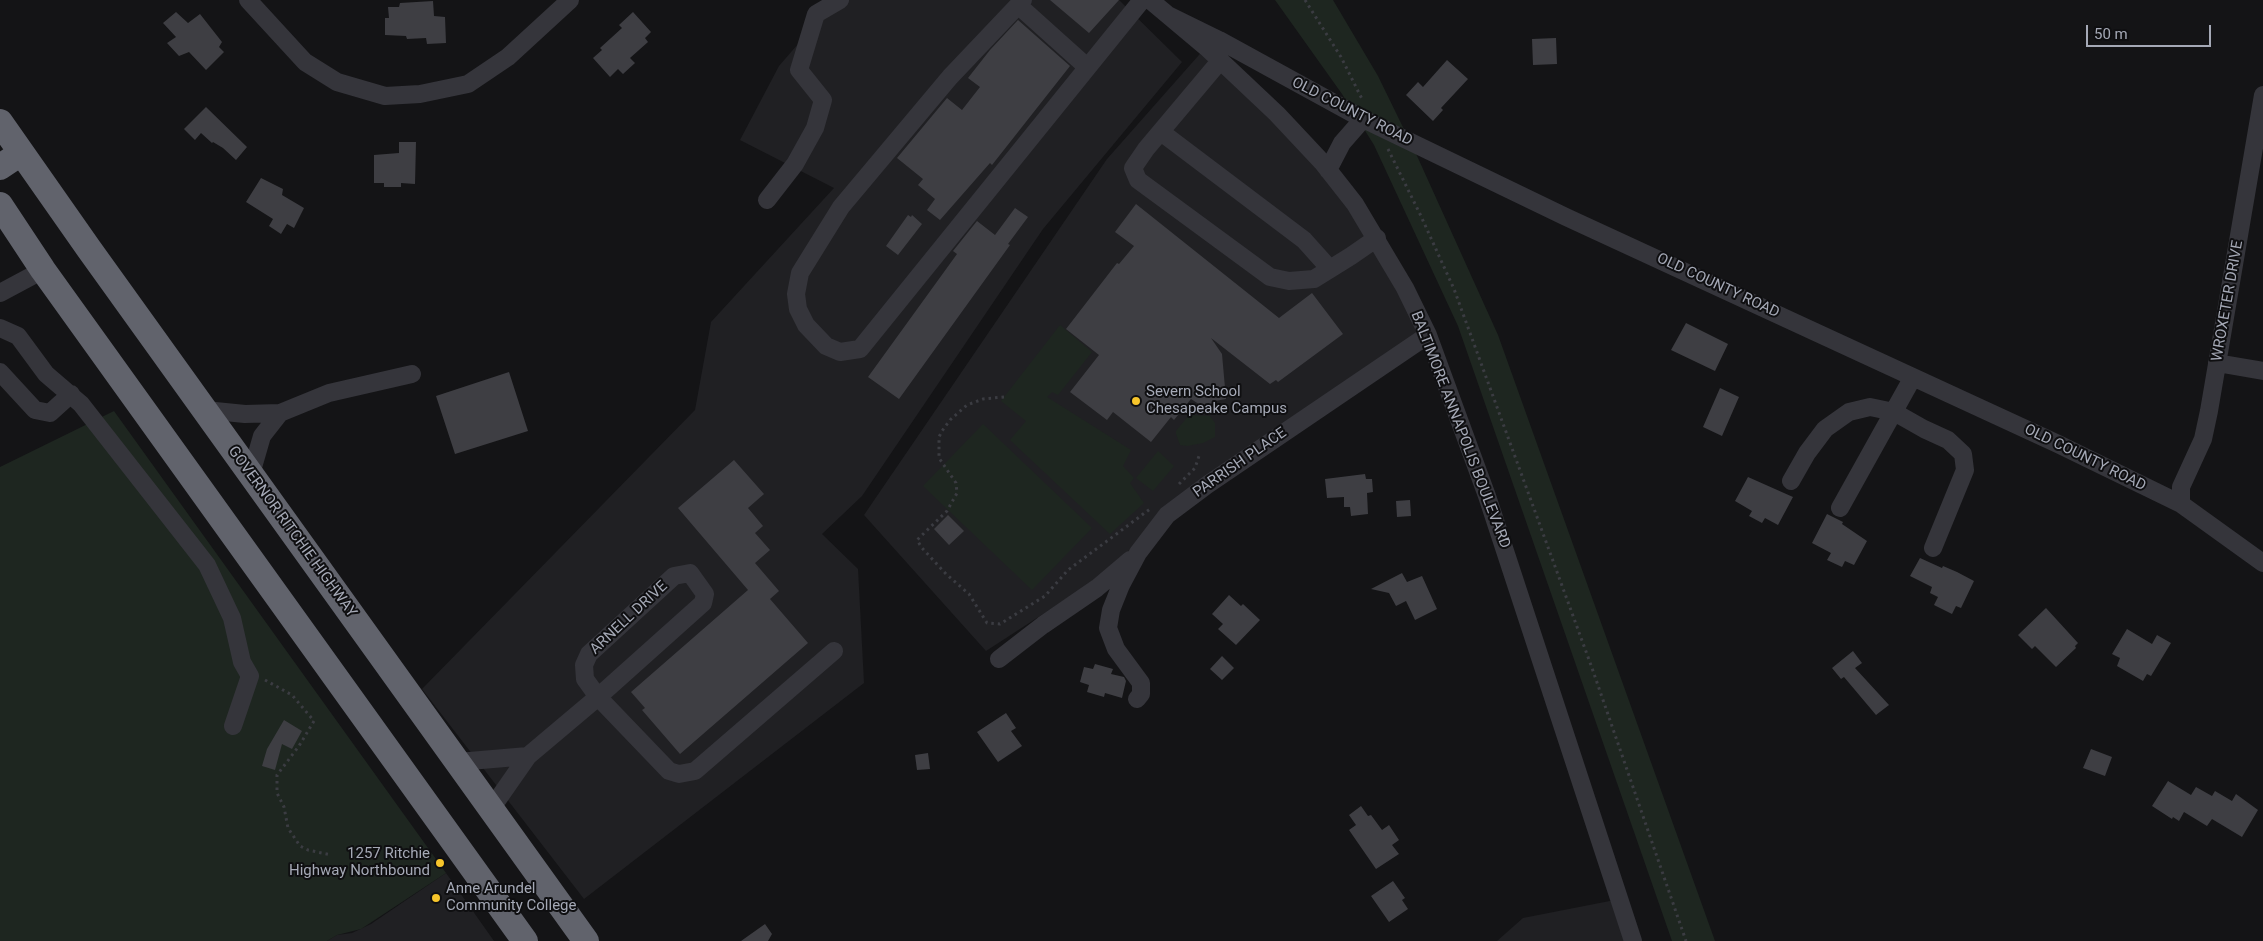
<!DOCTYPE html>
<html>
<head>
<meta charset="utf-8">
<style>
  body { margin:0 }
  #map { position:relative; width:2263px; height:941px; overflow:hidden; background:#141416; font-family:Roboto,sans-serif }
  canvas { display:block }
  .scale { position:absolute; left:2086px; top:25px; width:125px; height:22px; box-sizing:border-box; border:2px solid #a5a9b6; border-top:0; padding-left:6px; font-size:15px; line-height:18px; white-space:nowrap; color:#a5a9b6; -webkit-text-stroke:4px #0f0f11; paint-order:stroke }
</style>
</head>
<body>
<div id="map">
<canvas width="2263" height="941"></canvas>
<div class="scale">50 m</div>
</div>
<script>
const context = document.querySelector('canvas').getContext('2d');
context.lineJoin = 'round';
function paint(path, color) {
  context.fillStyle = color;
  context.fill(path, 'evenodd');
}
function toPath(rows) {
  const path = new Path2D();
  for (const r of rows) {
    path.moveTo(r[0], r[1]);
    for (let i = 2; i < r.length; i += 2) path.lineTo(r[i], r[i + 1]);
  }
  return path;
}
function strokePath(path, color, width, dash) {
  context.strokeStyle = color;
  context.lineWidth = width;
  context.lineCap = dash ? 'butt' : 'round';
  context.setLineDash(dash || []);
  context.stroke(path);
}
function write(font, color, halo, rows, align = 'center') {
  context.font = font + ' Roboto,sans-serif';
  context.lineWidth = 4;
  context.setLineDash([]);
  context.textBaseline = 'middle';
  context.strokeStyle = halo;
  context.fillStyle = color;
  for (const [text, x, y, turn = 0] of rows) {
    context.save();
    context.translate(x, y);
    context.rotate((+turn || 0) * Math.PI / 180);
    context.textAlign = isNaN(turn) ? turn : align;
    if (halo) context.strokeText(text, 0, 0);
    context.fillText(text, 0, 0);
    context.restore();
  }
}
paint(toPath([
  [836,0,1119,0,1182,62,1043,229,862,496,822,534,858,569,864,683,584,899,422,689,695,410,711,322,834,188,740,140,779,66],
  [1206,47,1322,162,1428,335,1207,485,1137,553,986,651,864,515,1107,159],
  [446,873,494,941,327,941,337,935,352,933,371,924],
  [1620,899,1633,941,1497,941,1523,918]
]), '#202023');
paint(toPath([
  [1275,0,1333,0,1378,76,1418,158,1498,335,1715,941,1672,941,1458,326,1374,145,1342,94],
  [1060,325,1092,352,1058,395,1052,392,1047,397,1131,450,1123,466,1134,478,1130,483,1144,503,1110,534,1010,440,1026,421,1001,401],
  [114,411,446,873,361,929,337,935,327,941,0,941,0,467],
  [1189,415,1210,416,1215,423,1215,437,1203,443,1187,446,1180,445,1176,434,1176,431],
  [983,424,1092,528,1032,590,923,486],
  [1158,451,1174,466,1153,491,1136,478]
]), '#1e2620');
paint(toPath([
  [1050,0,1119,0,1089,33],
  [433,1,434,16,445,17,446,43,427,44,426,38,407,39,406,36,385,35,385,18,389,18,388,7,399,7,400,3],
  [176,12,188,23,200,14,222,42,219,47,224,52,206,70,189,52,179,56,167,43,176,37,163,23],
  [633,12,651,32,645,38,648,42,630,58,635,63,623,74,618,69,610,77,593,58,602,50,600,48,622,28,619,25],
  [1018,20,1070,66,992,165,990,163,940,220,927,210,935,199,918,185,923,179,897,158,947,98,962,110,980,87,968,78,990,50],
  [1556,38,1557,64,1533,65,1532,39],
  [1447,60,1468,79,1441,108,1443,110,1433,121,1406,95,1418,82,1423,87],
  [206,107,247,147,236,160,223,148,213,142,212,143,201,133,195,140,184,129],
  [399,142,416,142,415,184,401,183,401,187,384,187,384,183,374,183,374,155,399,153],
  [261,178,283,189,282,195,304,208,294,228,287,224,281,234,269,226,273,219,246,202],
  [1136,204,1279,318,1312,293,1343,334,1278,382,1276,380,1270,384,1211,338,1222,354,1226,399,1215,401,1205,408,1191,399,1174,420,1171,417,1151,442,1113,412,1107,420,1070,392,1099,355,1066,329,1117,263,1119,264,1134,246,1115,232],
  [1015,208,1028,217,1008,244,1010,245,899,399,868,377,957,254,953,251,977,221,995,235],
  [908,215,911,217,912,215,922,224,898,255,886,246],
  [1686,323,1728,344,1715,371,1671,350],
  [509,372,528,431,455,454,436,396],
  [1720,388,1739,397,1722,436,1703,427],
  [734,460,764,494,748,508,763,526,755,533,770,550,755,563,779,591,770,599,808,643,680,754,642,710,645,708,631,692,748,590,678,508],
  [1365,474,1366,479,1372,479,1373,492,1367,493,1368,514,1351,516,1350,507,1344,507,1344,497,1327,498,1325,479],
  [1748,477,1793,497,1778,525,1765,518,1762,523,1749,516,1752,511,1735,501],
  [1410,500,1411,516,1397,517,1396,501],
  [1827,514,1843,522,1842,524,1867,541,1854,565,1845,561,1842,567,1827,560,1831,553,1812,543],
  [948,515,964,531,949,545,934,529],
  [1920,558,1942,568,1943,566,1957,572,1974,581,1961,608,1956,606,1952,614,1934,605,1938,597,1930,593,1932,587,1910,576],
  [1402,573,1407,582,1422,576,1437,609,1415,620,1406,601,1396,606,1389,593,1371,589],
  [1229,595,1241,606,1243,604,1260,620,1236,645,1218,629,1223,624,1212,614],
  [2046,608,2078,643,2075,646,2076,648,2056,667,2035,646,2032,649,2018,635],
  [2127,629,2152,644,2157,635,2171,643,2151,676,2147,674,2143,681,2117,666,2120,658,2112,654],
  [1853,651,1862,663,1855,668,1889,705,1876,715,1844,677,1841,679,1832,668],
  [1222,656,1234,668,1222,680,1210,669],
  [1095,664,1113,669,1111,674,1124,677,1126,681,1122,698,1105,693,1104,697,1087,692,1089,685,1080,682,1084,667,1093,669],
  [1006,713,1016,728,1011,731,1022,746,998,762,977,732],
  [284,720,302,731,292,749,282,744,275,770,262,766,267,749],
  [2091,749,2112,757,2105,776,2083,768],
  [928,753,930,769,917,770,915,755],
  [2168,781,2191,795,2196,787,2212,796,2215,791,2232,801,2236,794,2258,810,2242,837,2212,819,2207,826,2184,812,2179,821,2173,817,2172,819,2152,806],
  [1361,806,1368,816,1371,815,1382,830,1389,825,1399,840,1392,845,1399,854,1376,869,1349,830,1356,825,1349,815],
  [1393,881,1405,898,1402,900,1408,909,1389,922,1371,896],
  [765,924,772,934,768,941,741,941]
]), '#3e3e43');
strokePath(toPath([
  [1305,0,1341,57,1362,99],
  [1388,149,1420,214,1454,289,1592,668,1686,941],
  [1004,397,983,399,967,405,950,420,942,431,939,437,939,458,956,483,957,493,947,511,917,540,922,548,946,574,969,594,987,623,1000,624,1045,596,1068,570,1150,509],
  [1179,484,1195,468,1200,453],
  [265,680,292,695,314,721,299,746,277,775,277,793,284,807,288,828,300,846,308,850,331,855]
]), '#3b3c42', 3, [2.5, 4]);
strokePath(toPath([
  [248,0,305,62,337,82,385,96,420,94,468,84,508,57,570,0],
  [1023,0,950,77,841,207,800,273,796,294,798,309,806,325,826,346,840,352,860,349,1142,0],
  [1150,0,1206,47,1277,114,1322,162,1355,204,1405,288,1428,335,1487,496,1633,941],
  [1018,5,1087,67],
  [1168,15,1219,40,1363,119,1566,217,2058,444,2181,504,2263,563],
  [1220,61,1146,149,1133,168,1138,180,1270,277,1289,281,1314,279,1351,256,1377,238],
  [1161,132,1304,240,1330,269],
  [1328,170,1342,143,1363,119],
  [767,200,795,164,815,128,823,100,799,70,816,14,840,0],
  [0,293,43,270],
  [0,328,18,336,46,374,81,404,207,565,232,618,242,662,250,676,233,726],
  [2217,363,2263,371],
  [0,372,35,410,50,413,71,394],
  [205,410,245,414,280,413,262,436,251,474],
  [280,413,329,393,412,374],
  [1791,481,1807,453,1825,429,1849,412,1870,407,1894,412,1924,429,1948,440,1963,454,1965,470,1933,548],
  [2181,504,2181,487,2203,439,2209,411,2263,95],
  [1840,508,1913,377],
  [999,659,1043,625,1097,588,1130,560],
  [1137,699,1141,694,1141,683,1116,649,1108,628,1111,610,1121,585,1138,553,1167,515,1207,485,1428,335],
  [458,762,528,756],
  [491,809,528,756,598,697,703,603,705,594,690,573,674,576,589,654,584,665,585,679,598,697,669,771,679,774,695,771,834,651]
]), '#35353b', 18);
strokePath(toPath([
  [0,122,89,249,586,941],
  [0,167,21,153],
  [0,205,43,270,525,941]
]), '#61636c', 26);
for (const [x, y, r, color] of [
  [1136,401,5,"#f7c52b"],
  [440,863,5,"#f7c52b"],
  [436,898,5,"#f7c52b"]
]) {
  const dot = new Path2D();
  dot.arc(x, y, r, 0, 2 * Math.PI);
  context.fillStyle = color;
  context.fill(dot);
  strokePath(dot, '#0f0f11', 2);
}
write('15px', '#a5a9b6', '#0f0f11', [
  ["OLD COUNTY ROAD",1352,112,27],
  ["OLD COUNTY ROAD",1718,286,25],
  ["WROXETER DRIVE",2228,301,-80],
  ["BALTIMORE ANNAPOLIS BOULEVARD",1460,430,69],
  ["OLD COUNTY ROAD",2085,458,26],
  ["PARRISH PLACE",1240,463,-35],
  ["GOVERNOR RITCHIE HIGHWAY",292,532,54],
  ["ARNELL DRIVE",629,618,-43]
]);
write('15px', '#a5a9b6', '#0f0f11', [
  ["Severn School",1146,392],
  ["Chesapeake Campus",1146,409],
  ["1257 Ritchie",430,854,"right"],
  ["Highway Northbound",430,871,"right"],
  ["Anne Arundel",446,889],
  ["Community College",446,906]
], 'left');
</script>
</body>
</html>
